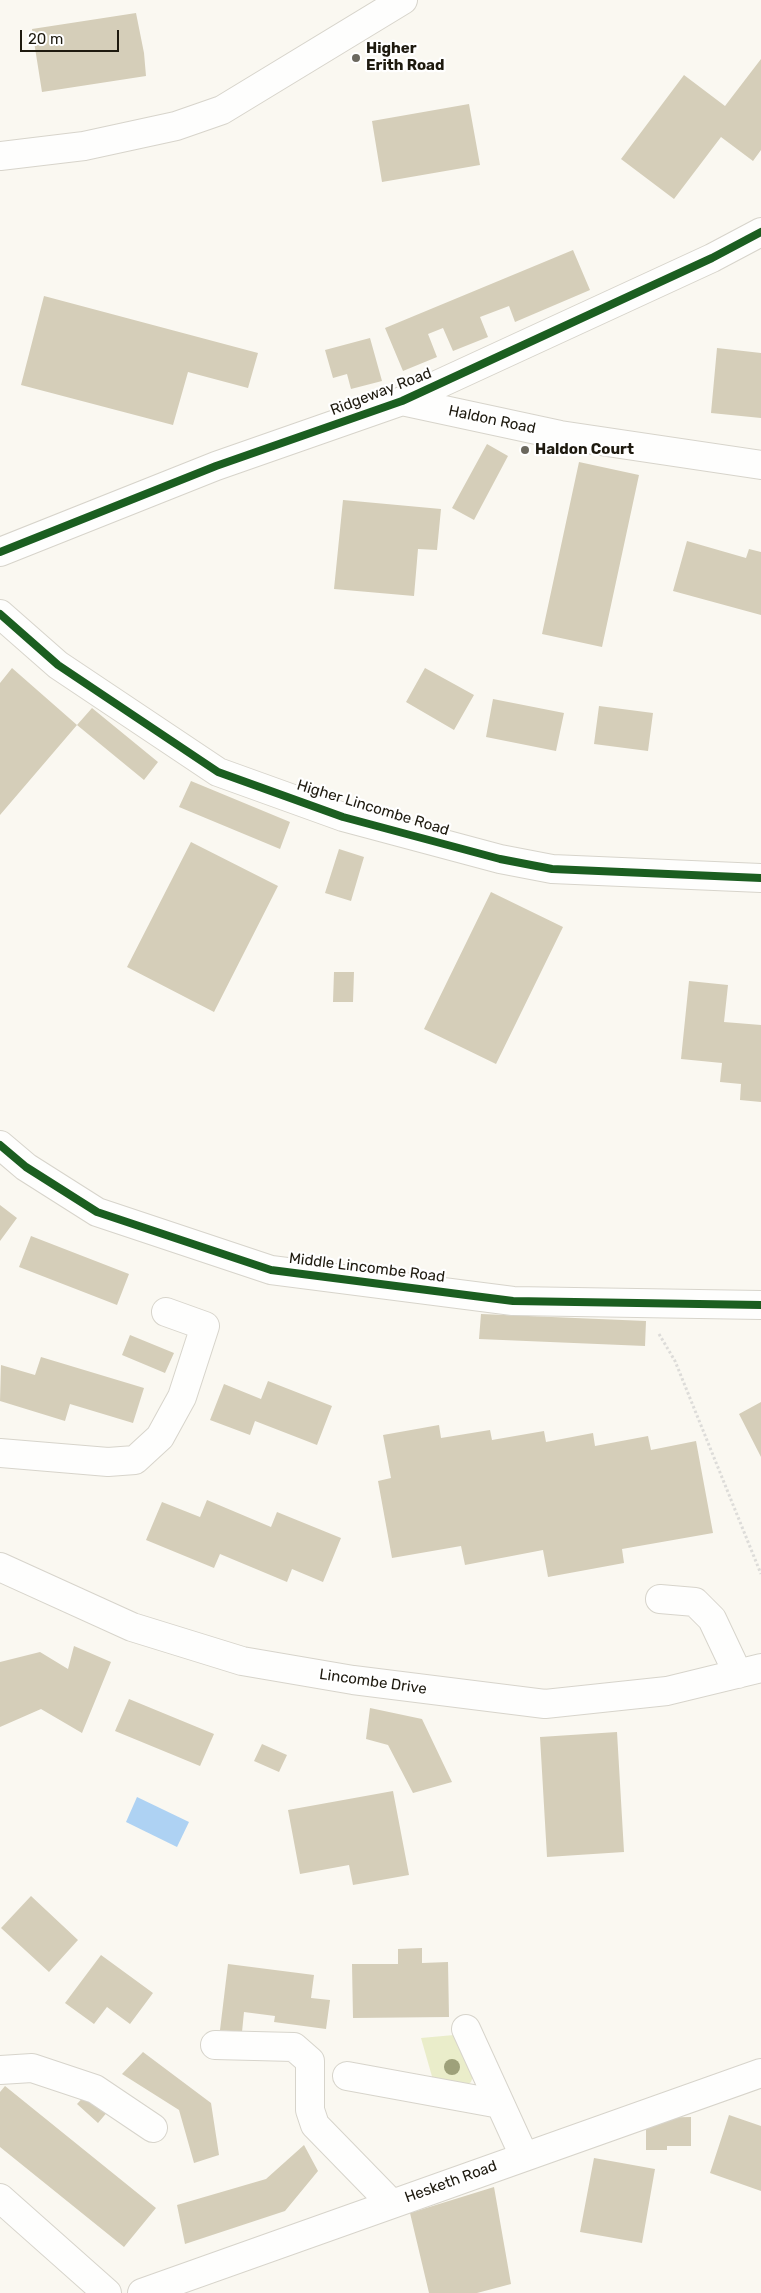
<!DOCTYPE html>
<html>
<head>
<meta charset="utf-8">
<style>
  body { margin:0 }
  #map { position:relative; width:761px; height:2293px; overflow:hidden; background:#faf8f1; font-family:Rubik,sans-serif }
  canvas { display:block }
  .scale { position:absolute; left:20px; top:30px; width:99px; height:22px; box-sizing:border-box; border:2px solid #1e1a0f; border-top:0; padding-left:6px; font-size:15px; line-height:18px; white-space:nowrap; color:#1e1a0f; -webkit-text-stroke:4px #fff; paint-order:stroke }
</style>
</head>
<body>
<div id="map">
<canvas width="761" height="2293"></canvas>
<div class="scale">20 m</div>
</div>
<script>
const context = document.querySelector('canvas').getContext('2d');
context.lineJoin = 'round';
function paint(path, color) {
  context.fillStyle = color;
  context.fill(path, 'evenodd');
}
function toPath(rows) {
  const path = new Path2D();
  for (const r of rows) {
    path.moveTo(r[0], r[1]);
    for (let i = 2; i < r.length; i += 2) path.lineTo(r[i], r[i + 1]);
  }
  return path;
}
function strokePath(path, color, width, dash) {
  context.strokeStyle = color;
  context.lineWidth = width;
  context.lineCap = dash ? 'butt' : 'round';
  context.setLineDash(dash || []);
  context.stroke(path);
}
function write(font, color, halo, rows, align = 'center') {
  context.font = font + ' Rubik,sans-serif';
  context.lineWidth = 4.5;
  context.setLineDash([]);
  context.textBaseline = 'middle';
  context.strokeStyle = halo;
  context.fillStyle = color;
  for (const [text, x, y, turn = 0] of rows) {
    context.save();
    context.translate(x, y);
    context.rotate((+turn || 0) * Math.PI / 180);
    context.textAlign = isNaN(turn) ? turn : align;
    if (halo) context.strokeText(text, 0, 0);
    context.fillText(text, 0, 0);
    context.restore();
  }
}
paint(toPath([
  [454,2035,473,2076,471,2082,460,2090,435,2087,421,2038]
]), '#eaedca');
paint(toPath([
  [137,1797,189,1822,177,1847,126,1822]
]), '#aed2f3');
paint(toPath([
  [136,13,144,53,146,76,42,92,32,29],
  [761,59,761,150,753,161,721,137,674,199,621,159,684,75,725,106],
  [469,104,480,165,382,182,372,121],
  [573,250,590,290,515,322,509,306,480,317,488,337,453,351,443,328,428,334,437,357,403,371,385,328],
  [44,296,258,353,248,388,188,372,173,425,21,385],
  [370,338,382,381,351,389,347,374,333,378,325,350],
  [717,348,761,353,761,418,711,413],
  [487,444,508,456,474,520,452,508],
  [579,462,639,475,602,647,542,634],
  [343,500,441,509,437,550,418,549,414,596,334,589],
  [687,541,746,558,749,549,761,552,761,615,673,591],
  [12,668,77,725,0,815,0,683],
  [425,668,474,695,454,730,406,702],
  [493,699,564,713,556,751,486,737],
  [599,706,653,713,648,751,594,744],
  [92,708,158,762,144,780,77,725],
  [191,781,290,822,280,849,179,807],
  [191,842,278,886,214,1012,127,967],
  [339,849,364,857,351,901,325,893],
  [491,892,563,927,496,1064,424,1029],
  [334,972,354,972,353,1002,333,1002],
  [689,981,728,985,724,1022,761,1025,761,1102,740,1100,741,1084,720,1082,722,1063,681,1059],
  [0,1205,17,1218,0,1241],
  [31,1236,129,1274,117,1305,19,1267],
  [481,1314,646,1321,645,1346,479,1339],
  [130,1335,174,1353,165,1373,122,1355],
  [41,1357,144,1388,133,1423,70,1404,65,1421,0,1401,1,1365,35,1375],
  [268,1381,332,1406,317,1445,255,1421,250,1435,210,1420,224,1384,261,1399],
  [761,1402,761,1457,739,1414],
  [439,1425,441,1438,490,1430,492,1440,544,1431,546,1442,593,1433,595,1446,648,1436,651,1450,696,1441,713,1533,622,1549,624,1563,548,1577,543,1550,465,1565,461,1546,392,1558,378,1481,391,1478,383,1435],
  [207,1500,271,1527,277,1512,341,1538,323,1582,292,1569,287,1582,220,1554,214,1568,146,1540,162,1502,200,1517],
  [74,1646,111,1662,82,1733,41,1709,0,1727,0,1662,40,1652,68,1669],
  [129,1699,214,1734,200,1766,115,1731],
  [370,1708,422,1719,452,1782,413,1793,388,1745,366,1739],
  [617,1732,624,1852,547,1857,540,1737],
  [262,1744,287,1755,279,1772,254,1761],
  [393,1791,409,1875,353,1885,349,1865,300,1874,288,1810],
  [31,1896,78,1940,49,1972,1,1928],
  [422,1948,422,1963,448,1962,449,2017,353,2018,352,1964,398,1964,398,1949],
  [101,1955,153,1993,130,2024,107,2007,94,2024,65,2003],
  [228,1964,314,1975,311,1998,330,2000,326,2029,274,2022,275,2016,244,2012,242,2032,220,2030],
  [143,2052,211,2103,219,2155,194,2163,179,2110,122,2074],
  [5,2086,156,2208,124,2247,0,2147,0,2092],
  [89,2091,109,2110,98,2123,77,2104],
  [729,2115,761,2126,761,2191,710,2173],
  [691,2117,691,2146,667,2146,667,2150,646,2150,646,2118],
  [304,2145,318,2171,285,2211,185,2244,177,2205,266,2179],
  [594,2158,655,2169,642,2243,580,2232],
  [494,2187,511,2284,477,2293,429,2293,410,2213]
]), '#d5ceb9');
const minor = toPath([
  [0,156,84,146,176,126,222,110,403,0],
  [402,401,560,435,761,465],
  [0,552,216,466,402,401,712,258,761,232],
  [0,614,58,665,218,772,343,817,500,859,552,869,761,878],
  [0,1145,26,1167,97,1212,271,1270,513,1301,761,1305],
  [0,1453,108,1462,135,1460,160,1437,182,1397,205,1326,166,1312],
  [0,1567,132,1627,242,1661,353,1680,545,1704,667,1691,761,1668],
  [660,1599,695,1602,712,1619,738,1674],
  [466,2029,524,2156],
  [215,2045,294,2047,310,2061,310,2110,315,2125,392,2204],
  [0,2070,32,2068,95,2089,153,2128],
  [347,2076,500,2104],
  [0,2198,107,2293],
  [142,2293,761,2073]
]);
strokePath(minor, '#d7d4cb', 30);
strokePath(toPath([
  [659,1334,675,1361,761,1574]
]), '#dddcd9', 3, [2.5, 2.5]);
strokePath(minor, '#fefefd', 28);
strokePath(toPath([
  [0,552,216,466,402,401,712,258,761,232],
  [0,614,58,665,218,772,343,817,500,859,552,869,761,878],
  [0,1145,26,1167,97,1212,271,1270,513,1301,761,1305]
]), '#1b5e20', 8);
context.fillStyle = '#9ea17a';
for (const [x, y] of [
  [452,2067]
]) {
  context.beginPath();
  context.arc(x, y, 8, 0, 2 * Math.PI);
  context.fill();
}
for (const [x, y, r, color] of [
  [356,58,5,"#6b685e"],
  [525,450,5,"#6b685e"]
]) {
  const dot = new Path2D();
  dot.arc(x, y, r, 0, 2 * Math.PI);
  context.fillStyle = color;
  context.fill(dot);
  strokePath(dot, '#fff', 2);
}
write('bold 15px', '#1e1a0f', '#fff', [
  ["Higher",366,49],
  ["Erith Road",366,66],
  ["Haldon Court",535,450]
], 'left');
write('15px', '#1e1a0f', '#fff', [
  ["Ridgeway Road",381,392,-21],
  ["Haldon Road",492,420,12],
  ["Higher Lincombe Road",373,808,17],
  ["Middle Lincombe Road",367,1268,7],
  ["Lincombe Drive",373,1682,8],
  ["Hesketh Road",451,2182,-20]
]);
</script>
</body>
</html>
